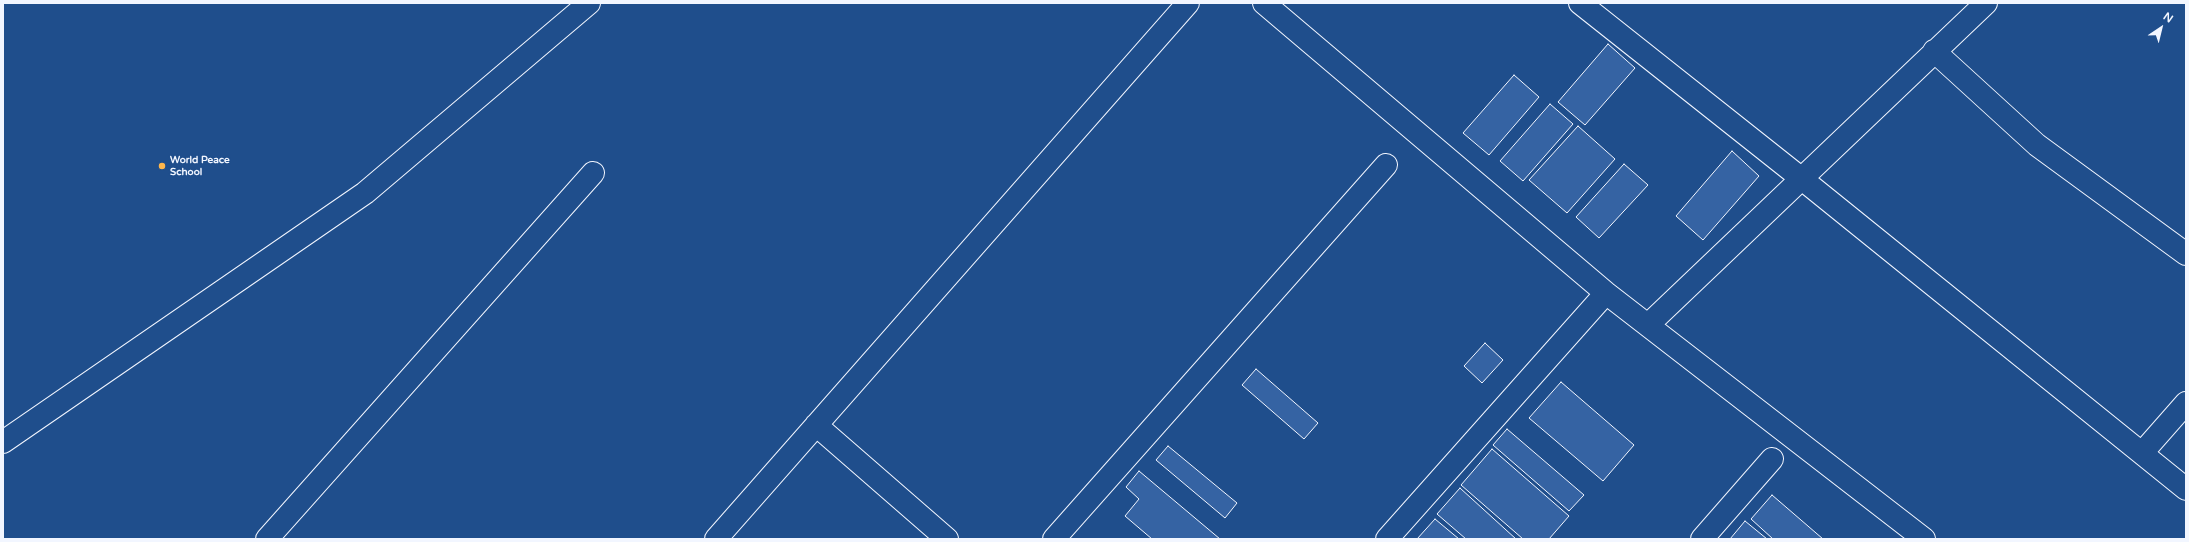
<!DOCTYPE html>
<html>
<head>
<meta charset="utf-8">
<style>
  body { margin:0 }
  #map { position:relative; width:2189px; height:542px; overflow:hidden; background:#1f4e8c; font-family:"Varela Round",sans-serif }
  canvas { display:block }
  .frame { position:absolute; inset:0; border:4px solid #f2f6ff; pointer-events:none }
  .north { position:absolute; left:2141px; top:8px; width:40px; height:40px; -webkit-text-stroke:3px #1f4e8c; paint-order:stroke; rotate:35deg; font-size:11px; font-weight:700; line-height:16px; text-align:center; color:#f2f6ff }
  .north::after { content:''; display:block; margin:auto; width:14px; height:18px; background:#f2f6ff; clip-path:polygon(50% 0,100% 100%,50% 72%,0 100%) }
</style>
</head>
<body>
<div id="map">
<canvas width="2189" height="542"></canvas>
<div class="frame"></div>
<div class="north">N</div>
</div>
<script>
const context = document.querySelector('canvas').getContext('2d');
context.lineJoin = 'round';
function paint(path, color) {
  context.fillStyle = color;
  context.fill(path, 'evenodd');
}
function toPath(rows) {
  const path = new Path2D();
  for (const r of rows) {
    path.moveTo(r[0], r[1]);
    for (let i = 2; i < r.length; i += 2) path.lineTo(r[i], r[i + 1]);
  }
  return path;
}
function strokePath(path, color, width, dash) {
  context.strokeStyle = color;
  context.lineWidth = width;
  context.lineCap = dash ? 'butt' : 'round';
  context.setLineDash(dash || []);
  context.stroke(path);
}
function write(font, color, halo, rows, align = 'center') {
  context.font = font + ' "Varela Round",sans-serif';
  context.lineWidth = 3;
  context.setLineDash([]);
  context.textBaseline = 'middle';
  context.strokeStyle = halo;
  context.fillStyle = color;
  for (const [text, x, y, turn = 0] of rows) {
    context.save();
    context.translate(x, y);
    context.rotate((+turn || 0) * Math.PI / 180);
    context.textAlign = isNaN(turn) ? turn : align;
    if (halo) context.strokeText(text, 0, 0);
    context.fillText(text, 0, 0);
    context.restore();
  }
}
const building = toPath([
  [1608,44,1635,68,1585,125,1558,102,1608,44],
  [1514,75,1539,97,1489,155,1463,133,1514,75],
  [1550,104,1573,124,1523,181,1500,161,1550,104],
  [1578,126,1615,159,1567,213,1529,180,1578,126],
  [1732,151,1759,176,1703,240,1676,216,1732,151],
  [1624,164,1648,185,1599,238,1576,217,1624,164],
  [1485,343,1503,360,1482,383,1464,366,1485,343],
  [1256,369,1318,423,1304,439,1242,385,1256,369],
  [1561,382,1634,445,1603,481,1529,418,1561,382],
  [1507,429,1584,495,1569,511,1493,445,1507,429],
  [1168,446,1237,503,1225,518,1156,460,1168,446],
  [1492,449,1569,516,1549,539,1523,539,1461,485,1492,449],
  [1139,471,1220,539,1152,539,1125,516,1139,499,1126,487,1139,471],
  [1460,488,1516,539,1466,539,1437,514,1460,488],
  [1772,495,1823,539,1773,539,1751,519,1772,495],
  [1435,519,1459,539,1417,539,1435,519],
  [1745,521,1767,539,1730,539,1745,521]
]);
paint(building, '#3563a3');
strokePath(building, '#f2f6ff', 1);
const minor = toPath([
  [1264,3,1606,293,1924,539],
  [1580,3,1802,179,2186,489],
  [1934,51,2037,145,2186,254],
  [1649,324,1986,3],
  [816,425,947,539],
  [3,442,365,193,589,3],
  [2142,453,2186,403],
  [267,539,593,173],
  [716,539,1188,3],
  [1054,539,1386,165],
  [1387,539,1606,293],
  [1702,539,1772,459]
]);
strokePath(minor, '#f2f6ff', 24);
strokePath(minor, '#1f4e8c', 22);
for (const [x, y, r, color] of [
  [162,166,4,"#ffb74d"]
]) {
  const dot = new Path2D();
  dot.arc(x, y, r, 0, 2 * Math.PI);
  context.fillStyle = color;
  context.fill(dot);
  strokePath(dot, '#1f4e8c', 1.5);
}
write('bold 10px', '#f2f6ff', '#1f4e8c', [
  ["World Peace",170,160],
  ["School",170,172]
], 'left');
</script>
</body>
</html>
